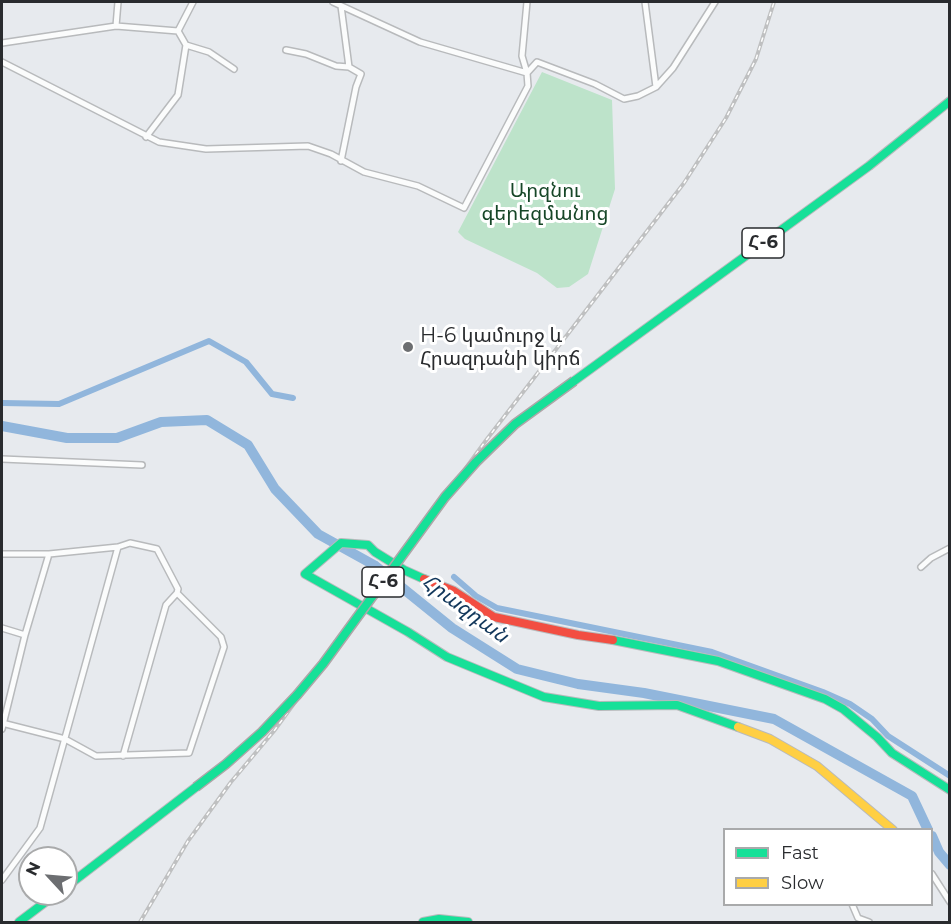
<!DOCTYPE html>
<html>
<head>
<meta charset="utf-8">
<style>
  body { margin:0 }
  #map { position:relative; width:951px; height:924px; overflow:hidden; background:#e7eaee; font-family:Montserrat,sans-serif }
  canvas { display:block }
  .frame { position:absolute; inset:0; border:3px solid #292b2e; pointer-events:none }
  .legend { position:absolute; left:723px; top:828px; width:210px; height:78px; box-sizing:border-box; background:#fff; border:2px solid #a9aaab; margin:0; padding:8px 10px; list-style:none; font-size:18px; color:#292b2e }
  .legend li { display:flex; align-items:center; gap:12px; height:30px }
  .legend b { width:30px; border:2px solid #a9aaab }
  .north { position:absolute; left:18px; top:846px; width:60px; height:60px; box-sizing:border-box; background:#fff; border:2px solid #a9aaab; border-radius:50%; rotate:296deg; font-size:16px; font-weight:700; line-height:24px; text-align:center; color:#292b2e }
  .north::after { content:''; display:block; margin:auto; width:21px; height:27px; background:#6c6e71; clip-path:polygon(50% 0,100% 100%,50% 72%,0 100%) }
</style>
</head>
<body>
<div id="map">
<canvas width="951" height="924"></canvas>
<div class="frame"></div>
<ul class="legend">
<li><b style="height:8px;background:#16e098"></b>Fast</li>
<li><b style="height:8px;background:#ffcf43"></b>Slow</li>
</ul>
<div class="north">N</div>
</div>
<script>
const context = document.querySelector('canvas').getContext('2d');
context.lineJoin = 'round';
function paint(path, color) {
  context.fillStyle = color;
  context.fill(path, 'evenodd');
}
function toPath(rows) {
  const path = new Path2D();
  for (const r of rows) {
    path.moveTo(r[0], r[1]);
    for (let i = 2; i < r.length; i += 2) path.lineTo(r[i], r[i + 1]);
  }
  return path;
}
function strokePath(path, color, width, dash) {
  context.strokeStyle = color;
  context.lineWidth = width;
  context.lineCap = dash ? 'butt' : 'round';
  context.setLineDash(dash || []);
  context.stroke(path);
}
function write(font, color, halo, rows, align = 'center') {
  context.font = font + ' Montserrat,"Noto Sans Armenian",sans-serif';
  context.lineWidth = 6;
  context.setLineDash([]);
  context.textBaseline = 'middle';
  context.strokeStyle = halo;
  context.fillStyle = color;
  for (const [text, x, y, turn = 0] of rows) {
    context.save();
    context.translate(x, y);
    context.rotate((+turn || 0) * Math.PI / 180);
    context.textAlign = isNaN(turn) ? turn : align;
    if (halo) context.strokeText(text, 0, 0);
    context.fillText(text, 0, 0);
    context.restore();
  }
}
paint(toPath([
  [542,72,612,100,615,189,588,274,569,287,557,288,537,273,465,239,458,232]
]), '#bde3ca');
strokePath(toPath([
  [2,403,59,404,209,341,246,362,272,394,293,398],
  [454,577,476,596,497,608,712,652,823,692,850,704,872,719,888,736,950,776]
]), '#91b6dc', 6);
strokePath(toPath([
  [2,426,67,438,117,438,161,422,207,420,248,445,275,489,318,534,374,565,452,628,517,669,578,684,644,693,774,719,912,796,928,830],
  [932,836,939,852,950,865]
]), '#91b6dc', 10);
const street = toPath([
  [333,2,420,42,527,73],
  [645,2,656,87],
  [341,6,349,67,361,74,356,87,341,161],
  [116,26,118,2],
  [178,31,193,2],
  [2,43,116,26,178,31,186,45,178,95,146,137],
  [186,45,209,52,234,69],
  [286,50,306,54,336,66,349,67],
  [2,62,159,142,206,149,308,146,331,154,364,172,418,186,464,208,528,86,527,73,522,56,527,2],
  [527,73,537,62,595,84,624,99,638,96,656,87,673,68,715,2],
  [2,459,142,465],
  [2,554,49,554,118,547,40,828,2,880],
  [921,567,931,558,950,548],
  [2,628,25,635],
  [2,723,65,739,96,756,189,753,224,647,221,637,177,593,178,589,157,549,130,543,118,547],
  [2,729,25,635,49,554],
  [123,756,166,605,177,593],
  [932,874,950,902],
  [852,904,858,918,869,922]
]);
const fast = toPath([
  [574,381,869,166,950,101],
  [424,579,404,570,375,552,368,545,341,543,305,574,408,632,447,657,544,697,599,706,677,705,738,727],
  [613,640,718,661,825,699,843,709,877,737,892,753,950,790],
  [66,887,196,787],
  [19,922,56,894],
  [423,922,439,919,468,922]
]);
const slow = toPath([
  [738,727,770,739,817,766,893,830]
]);
const jam = toPath([
  [424,579,454,591,494,617,578,635,613,640]
]);
strokePath(street, '#b8babc', 8);
strokePath(fast, '#b8babc', 10);
strokePath(slow, '#b8babc', 10);
strokePath(jam, '#b8babc', 10);
strokePath(street, '#fbfcfc', 5);
strokePath(fast, '#16e098', 8);
strokePath(slow, '#ffcf43', 8);
strokePath(jam, '#f24e42', 8);
const rail = toPath([
  [140,922,188,841,231,782,274,731,487,439,684,183,726,118,756,59,774,2]
]);
strokePath(rail, '#bfc0c1', 4);
strokePath(rail, '#fff', 1.5, [4.5]);
const fastBridge = toPath([
  [196,787,226,764,262,732,297,695,323,664,445,497,476,462,515,424,574,381]
]);
strokePath(fastBridge, '#aea6a8', 11, []);
strokePath(fastBridge, '#16e098', 8);
for (const [x, y, r, color] of [
  [408,347,6,"#6c6e71"]
]) {
  const dot = new Path2D();
  dot.arc(x, y, r, 0, 2 * Math.PI);
  context.fillStyle = color;
  context.fill(dot);
  strokePath(dot, '#fff', 2);
}
for (const [x, y, w] of [
  [763,243,42],
  [383,582,42]
]) {
  const box = new Path2D();
  box.roundRect(x - w / 2, y - 15, w, 30, 4.5);
  context.fillStyle = '#fff';
  context.fill(box);
  strokePath(box, '#292b2e', 1.5);
}
write('bold 18px', '#292b2e', null, [
  ["Հ-6",763,243],
  ["Հ-6",383,582]
]);
write('20px', '#164627', '#fff', [
  ["Արզնու",545,191],
  ["գերեզմանոց",545,214]
]);
write('20px', '#292b2e', '#fff', [
  ["H-6 կամուրջ և",420,336],
  ["Հրազդանի կիրճ",420,359]
], 'left');
write('italic 21px', '#12375b', '#fff', [
  ["Հրազդան",465,609,36]
]);
</script>
</body>
</html>
